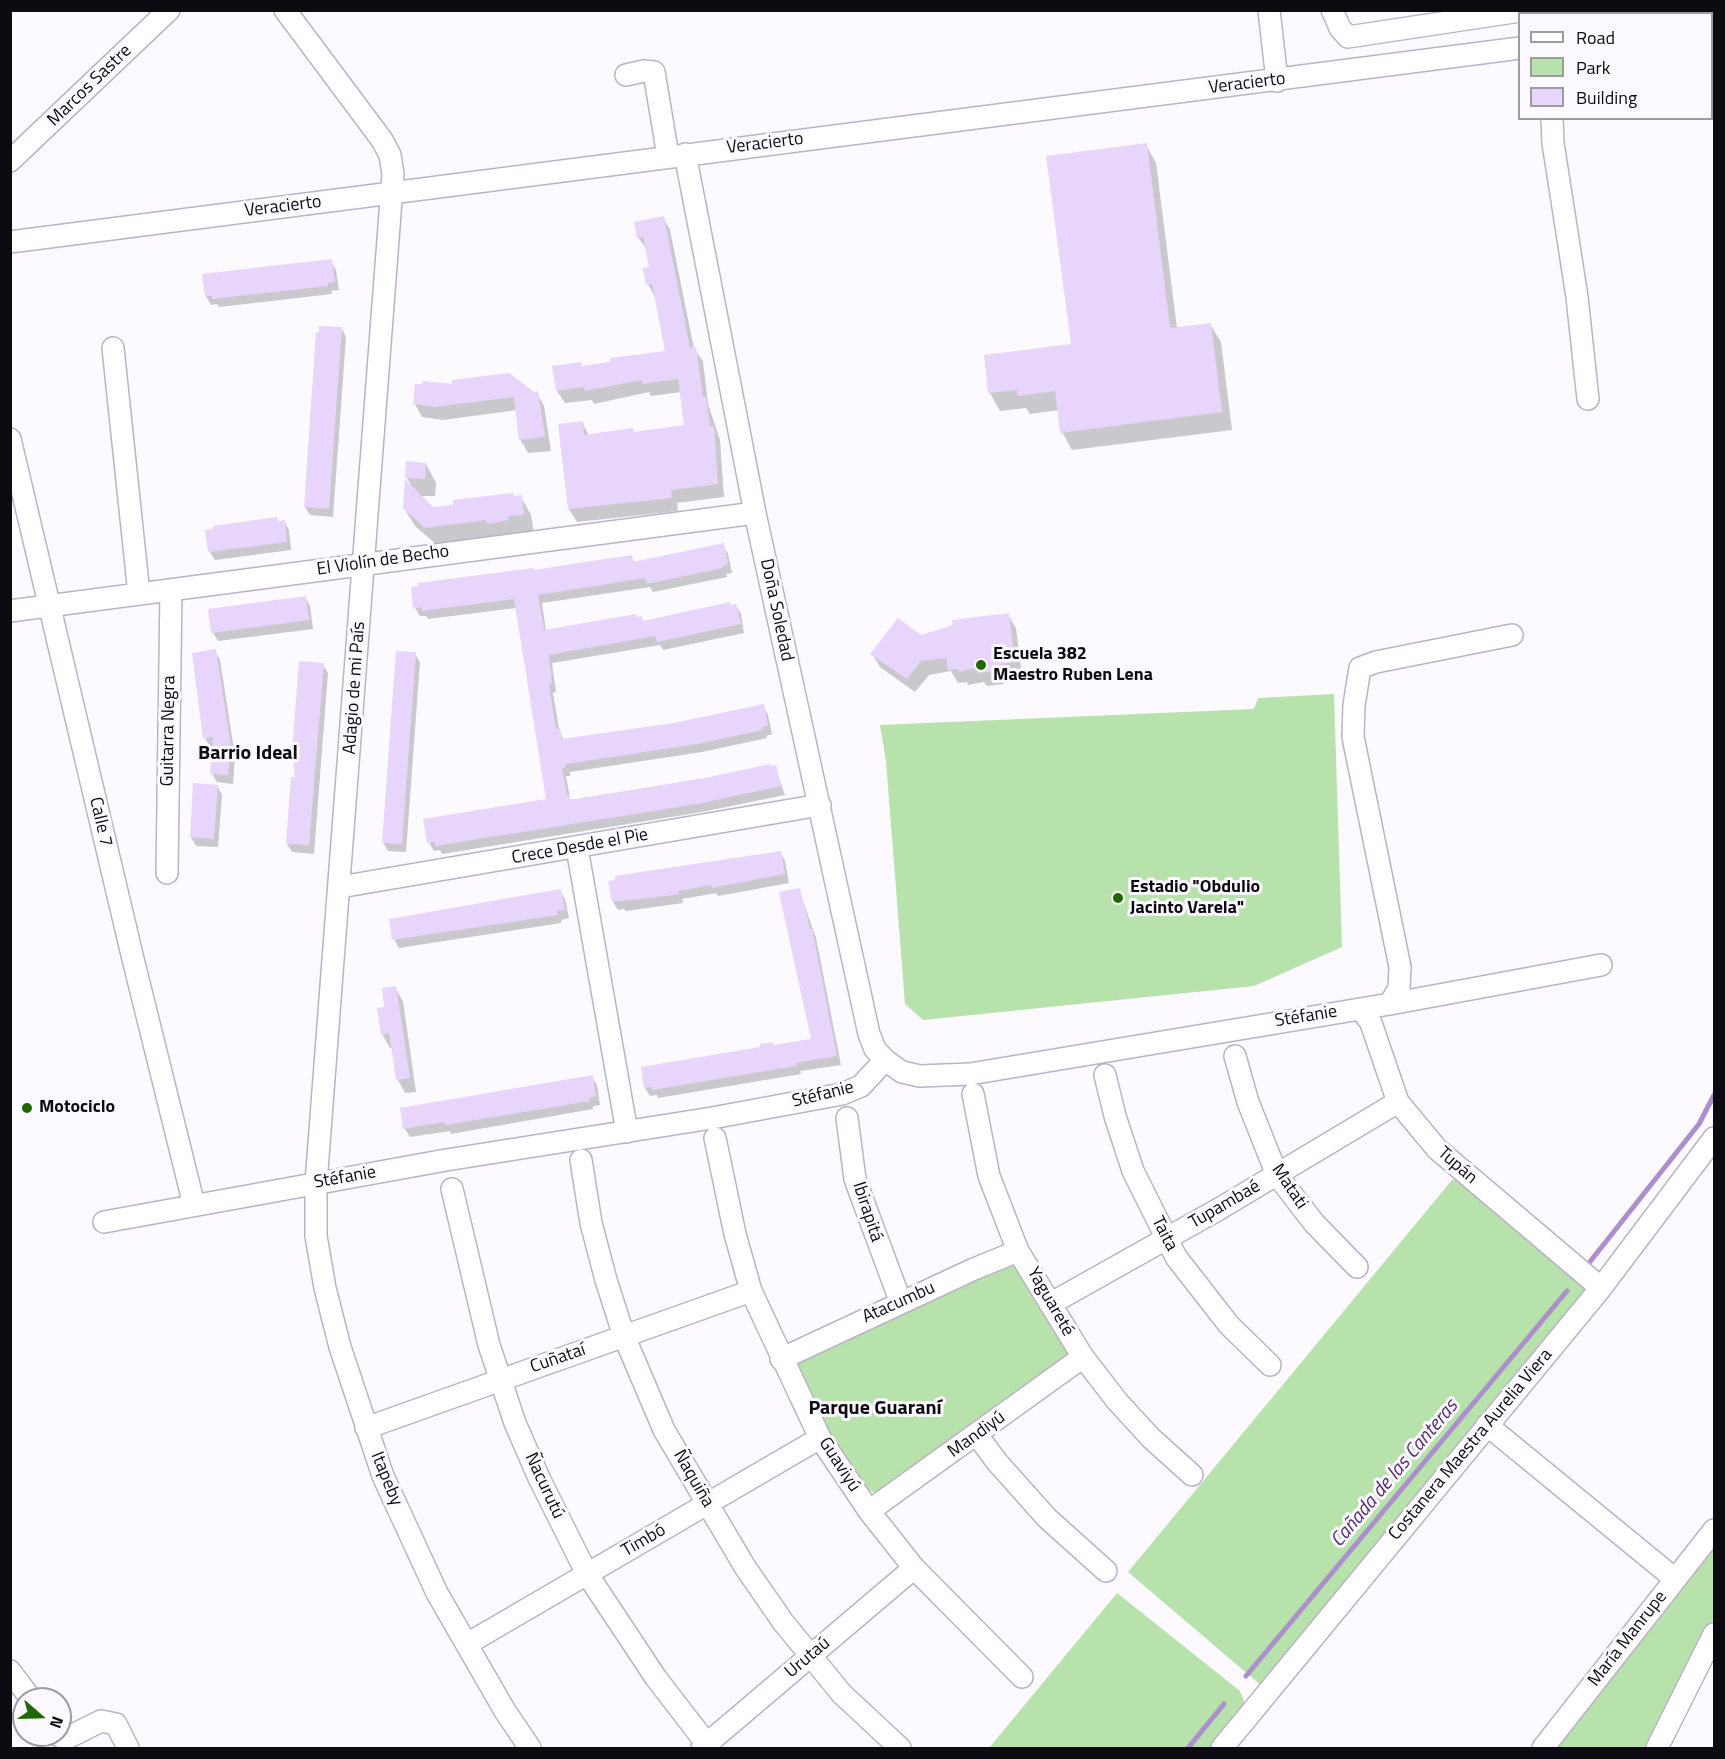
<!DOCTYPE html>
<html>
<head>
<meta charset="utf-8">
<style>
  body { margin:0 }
  #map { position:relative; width:1725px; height:1759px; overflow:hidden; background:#fcfaff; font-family:"Titillium Web",sans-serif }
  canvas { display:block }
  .frame { position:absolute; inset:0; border:12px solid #0e0a11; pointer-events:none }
  .legend { position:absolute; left:1518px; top:12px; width:195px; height:108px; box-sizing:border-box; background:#fcfaff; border:2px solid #9d9aa0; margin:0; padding:8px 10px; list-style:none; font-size:18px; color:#0e0a11 }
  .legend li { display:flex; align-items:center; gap:12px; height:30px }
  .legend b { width:30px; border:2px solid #9d9aa0 }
  .north { position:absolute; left:12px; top:1687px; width:60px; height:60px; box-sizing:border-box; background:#fcfaff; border:2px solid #9d9aa0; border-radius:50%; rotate:110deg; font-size:16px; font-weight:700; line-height:24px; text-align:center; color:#0e0a11 }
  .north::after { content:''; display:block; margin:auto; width:21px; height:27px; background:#206700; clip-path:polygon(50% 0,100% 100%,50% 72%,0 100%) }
</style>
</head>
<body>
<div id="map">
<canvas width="1725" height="1759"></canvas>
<div class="frame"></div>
<ul class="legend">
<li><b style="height:8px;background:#fff"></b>Road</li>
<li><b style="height:16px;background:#b7e2ab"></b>Park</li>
<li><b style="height:16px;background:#e8d5fc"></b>Building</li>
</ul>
<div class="north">N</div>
</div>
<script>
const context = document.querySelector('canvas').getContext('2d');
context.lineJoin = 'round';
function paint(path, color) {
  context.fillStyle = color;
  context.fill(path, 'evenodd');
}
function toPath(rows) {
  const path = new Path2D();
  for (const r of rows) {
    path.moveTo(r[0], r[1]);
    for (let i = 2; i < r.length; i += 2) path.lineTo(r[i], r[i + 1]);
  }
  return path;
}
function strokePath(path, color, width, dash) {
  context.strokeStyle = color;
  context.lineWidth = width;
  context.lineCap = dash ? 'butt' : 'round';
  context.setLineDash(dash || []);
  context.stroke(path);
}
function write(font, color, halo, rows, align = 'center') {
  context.font = font + ' "Titillium Web",sans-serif';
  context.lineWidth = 6;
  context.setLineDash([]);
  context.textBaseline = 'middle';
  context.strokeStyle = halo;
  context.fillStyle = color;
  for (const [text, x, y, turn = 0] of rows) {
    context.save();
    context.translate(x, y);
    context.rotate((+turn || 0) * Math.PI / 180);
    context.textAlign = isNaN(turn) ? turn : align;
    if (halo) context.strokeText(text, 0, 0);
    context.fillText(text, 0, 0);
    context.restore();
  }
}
paint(toPath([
  [1334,694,1342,947,1254,986,923,1020,905,1004,886,761,880,725,1254,709,1258,698],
  [1452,1180,1457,1180,1584,1286,1587,1297,1263,1687,1128,1572],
  [1006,1265,1020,1266,1069,1354,881,1494,866,1490,860,1486,796,1376,797,1362],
  [1714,1538,1714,1618,1650,1748,1548,1748],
  [1117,1593,1240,1691,1245,1704,1215,1748,989,1748]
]), '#b7e2ab');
paint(toPath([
  [1146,145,1156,163,1177,328,1210,324,1221,342,1232,430,1072,450,1062,432,1059,410,1030,414,1026,408,1000,411,990,393,985,357,1073,345],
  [663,217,670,230,694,349,703,361,708,404,720,440,724,497,677,503,678,511,577,522,569,509,559,425,582,422,589,436,634,434,686,426,682,392,651,396,649,392,594,404,592,400,565,403,557,391,582,367,667,352,655,297,648,284,650,268,647,250,638,237],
  [331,261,336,270,339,290,331,291,332,294,219,307,217,304,211,305,206,296],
  [342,329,346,337,333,517,310,515,305,507],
  [453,386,537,393,544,406,551,451,528,453,520,439,517,410,443,420,422,417,415,404],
  [426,464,436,483,435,496,420,496,433,508,521,497,531,515,534,533,437,545,415,526,404,508,411,485,407,478],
  [284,521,289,530,291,550,215,560,210,552],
  [723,545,728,554,732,573,726,574,727,577,653,592,650,587,542,603,546,631,642,618,644,622,736,606,741,614,744,633,663,650,660,645,552,663,556,692,553,693,559,729,564,740,674,725,763,706,768,715,772,734,766,736,767,738,702,752,570,772,570,776,566,776,570,798,571,800,775,767,785,795,702,812,442,854,440,850,434,851,429,843,548,800,516,608,428,619,426,616,420,616,415,608,534,572,631,556,635,564],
  [305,597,310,606,313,629,218,641,213,633],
  [1008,615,1016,628,1022,676,1004,678,1004,684,987,686,984,682,968,685,967,682,958,683,951,671,929,675,915,692,880,667,872,654,921,637],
  [215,651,220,660,235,756,233,784,217,782,212,774,214,746,210,747,205,738],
  [415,654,420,662,406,852,388,851,383,842],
  [323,665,328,673,314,854,292,852,287,844,296,779],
  [217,786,222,795,218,847,196,846,191,837],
  [780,852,785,861,789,883,718,896,716,893,682,899,683,903,626,911,624,909,618,910,613,902,617,881],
  [560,890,565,899,569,918,561,920,561,923,399,948,394,939],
  [799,890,816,938,841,1065,800,1071,801,1074,658,1098,657,1095,650,1096,645,1088,773,1046,813,1040],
  [395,988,403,1001,416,1092,405,1093,398,1080,393,1047,390,1048,382,1034],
  [592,1077,597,1085,600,1105,593,1106,593,1109,451,1134,450,1131,410,1137,405,1129,402,1110]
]), '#0003');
strokePath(toPath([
  [1589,1263,1699,1124,1714,1095],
  [1246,1676,1567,1291],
  [1188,1748,1224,1704]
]), '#ad8fcc', 5);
paint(toPath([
  [1147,143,1170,328,1211,323,1222,412,1060,433,1055,391,1018,396,1017,390,988,393,984,355,1071,344,1046,156],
  [664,216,690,348,696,347,703,397,706,397,710,426,714,426,718,484,671,490,672,498,568,509,558,424,583,421,584,435,633,428,634,432,684,425,678,379,642,384,642,380,585,391,584,387,556,391,552,366,581,362,582,366,610,362,610,358,665,351,652,284,646,285,643,268,649,267,643,237,637,238,634,222],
  [332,259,335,282,328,283,328,286,212,299,212,296,205,296,202,274],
  [319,326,342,327,329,509,304,507,316,332,319,333],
  [509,373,534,392,538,391,545,437,519,440,514,397,435,407,413,404,415,384,422,384,423,381,452,384,452,380],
  [406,461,426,463,425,479,405,478],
  [405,479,433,507,453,505,453,500,513,493,514,496,522,495,524,515,508,516,509,520,487,524,486,520,425,528,403,508],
  [277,517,278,521,285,520,287,542,208,552,205,530,213,529,213,526],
  [724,543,728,564,722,566,723,568,647,584,645,578,538,595,544,630,636,614,636,617,642,616,643,621,730,602,730,605,736,604,741,624,657,642,655,636,549,655,552,683,549,684,556,729,560,728,562,739,674,723,764,704,768,726,762,727,763,730,697,744,566,764,566,767,562,768,567,795,570,795,570,799,579,799,701,779,770,764,770,766,776,765,781,786,697,804,435,846,435,842,427,843,423,819,546,799,514,599,422,611,421,607,413,608,411,587,418,586,418,583,533,568,534,570,632,555,633,562],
  [306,596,309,620,211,633,208,609],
  [1009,613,1015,662,997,665,997,671,978,673,977,668,959,672,959,669,948,670,946,658,921,661,907,679,870,654,898,618,921,635,953,625,952,620],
  [216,649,231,746,228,775,210,774,213,737,203,739,192,653],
  [396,651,416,652,402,844,382,843],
  [299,661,324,663,309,845,286,844,291,777,295,777,292,752],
  [193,783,218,785,214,839,190,837],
  [781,851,785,874,712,888,711,885,678,891,679,894,666,896,612,902,608,881,615,880,615,876],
  [800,888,810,929,812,928,837,1056,796,1063,797,1066,687,1084,652,1090,652,1087,644,1088,641,1067,760,1047,760,1044,773,1042,773,1045,811,1039,779,892],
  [561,889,565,910,557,911,558,915,392,940,389,919],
  [396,986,410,1078,396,1080,389,1033,381,1035,377,1008,384,1007,382,988],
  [593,1075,596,1096,589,1098,590,1101,445,1125,444,1122,403,1129,400,1108]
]), '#e8d5fc');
const minor = toPath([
  [285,10,382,140,390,155,393,174,316,1183,316,1236,325,1288,340,1347,383,1476,437,1593,505,1711,530,1748],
  [1269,10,1277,81],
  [1332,10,1340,28,1348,37,1527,10],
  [1712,21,1714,19],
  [626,75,644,71,654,72,668,156],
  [1552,118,1553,143,1577,297,1588,399],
  [685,154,755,513,869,1034,875,1049,885,1060,902,1072,920,1076,970,1074,1390,1004,1601,965],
  [10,161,169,10],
  [10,242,1520,48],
  [113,348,139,594],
  [10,439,133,959,194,1205],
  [10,611,755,513],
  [577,848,627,1132],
  [167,873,171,590],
  [340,887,820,805],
  [1390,1004,1399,988,1400,967,1353,737,1354,705,1360,668,1376,662,1512,635],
  [1361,1009,1371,1023,1398,1102,1437,1149,1601,1288],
  [1235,1056,1248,1102,1277,1175,1314,1223,1357,1267],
  [1105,1075,1115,1116,1133,1171,1176,1257,1229,1325,1270,1365],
  [973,1094,989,1176,1018,1251,1083,1357,1117,1401,1151,1438,1192,1475],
  [847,1118,855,1179,901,1303],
  [715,1138,735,1234,751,1291,820,1438,869,1511,914,1568,1022,1677],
  [581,1160,591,1223,606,1280,624,1336,664,1430,745,1567,783,1622,842,1694,900,1748],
  [452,1189,489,1345,515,1423,539,1478,587,1574,656,1678,710,1748],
  [104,1222,446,1160,712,1118,842,1094,861,1086,885,1060],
  [1050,1304,1219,1209,1398,1102],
  [781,1359,974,1269,1018,1251],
  [1487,1425,1675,1579],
  [366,1428,751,1291],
  [977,1435,997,1462,1047,1518,1106,1571],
  [869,1511,1083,1357],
  [467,1644,820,1438],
  [10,1671,31,1699],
  [58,1735,65,1739,101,1721,116,1724,128,1748],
  [702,1748,914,1568],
  [1222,1748,1601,1288,1714,1138],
  [1543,1748,1714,1530],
  [1657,1748,1714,1634]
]);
strokePath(minor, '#bcb2c7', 24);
strokePath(minor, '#fff', 21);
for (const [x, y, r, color] of [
  [981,665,6,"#206700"],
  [1118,898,6,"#206700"],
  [27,1108,6,"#206700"]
]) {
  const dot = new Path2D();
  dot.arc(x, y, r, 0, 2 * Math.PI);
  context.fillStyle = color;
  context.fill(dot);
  strokePath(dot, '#fcfaff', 2);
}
write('18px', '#0e0a11', '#fcfaff', [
  ["Veracierto",1247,84,-7],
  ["Marcos Sastre",90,86,-44],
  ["Veracierto",765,144,-7],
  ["Veracierto",283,207,-7],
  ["El Violín de Becho",383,561,-8],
  ["Doña Soledad",776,610,78],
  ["Adagio de mi País",355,688,-86],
  ["Guitarra Negra",169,731,-89],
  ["Calle 7",100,822,77],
  ["Crece Desde el Pie",580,847,-10],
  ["Stéfanie",1306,1017,-9],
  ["Stéfanie",823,1095,-14],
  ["Tupán",1457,1166,41],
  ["Stéfanie",345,1178,-10],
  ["Matati",1289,1187,56],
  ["Tupambaé",1225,1205,-30],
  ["Ibirapitá",867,1212,72],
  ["Taita",1164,1234,63],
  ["Yaguareté",1050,1302,60],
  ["Atacumbu",899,1303,-24],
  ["Cuñataí",558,1359,-19],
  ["Mandiyú",977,1435,-36],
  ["Costanera Maestra Aurelia Viera",1471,1445,-50],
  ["Guaviyú",839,1465,57],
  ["Itapeby",386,1479,68],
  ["Ñaquiña",693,1479,60],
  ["Ñacurutú",544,1486,65],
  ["Timbó",644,1541,-30],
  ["María Manrupe",1628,1639,-52],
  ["Urutaú",808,1658,-40]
]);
write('bold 18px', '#0e0a11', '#fcfaff', [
  ["Escuela 382",993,655],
  ["Maestro Ruben Lena",993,676],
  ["Estadio \"Obdulio",1130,888],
  ["Jacinto Varela\"",1130,909],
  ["Motociclo",39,1108]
], 'left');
write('bold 20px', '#0e0a11', '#fcfaff', [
  ["Barrio Ideal",248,754],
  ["Parque Guaraní",875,1409]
]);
write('italic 20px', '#542b75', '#fcfaff', [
  ["Cañada de las Canteras",1395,1474,-50]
]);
</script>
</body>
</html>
